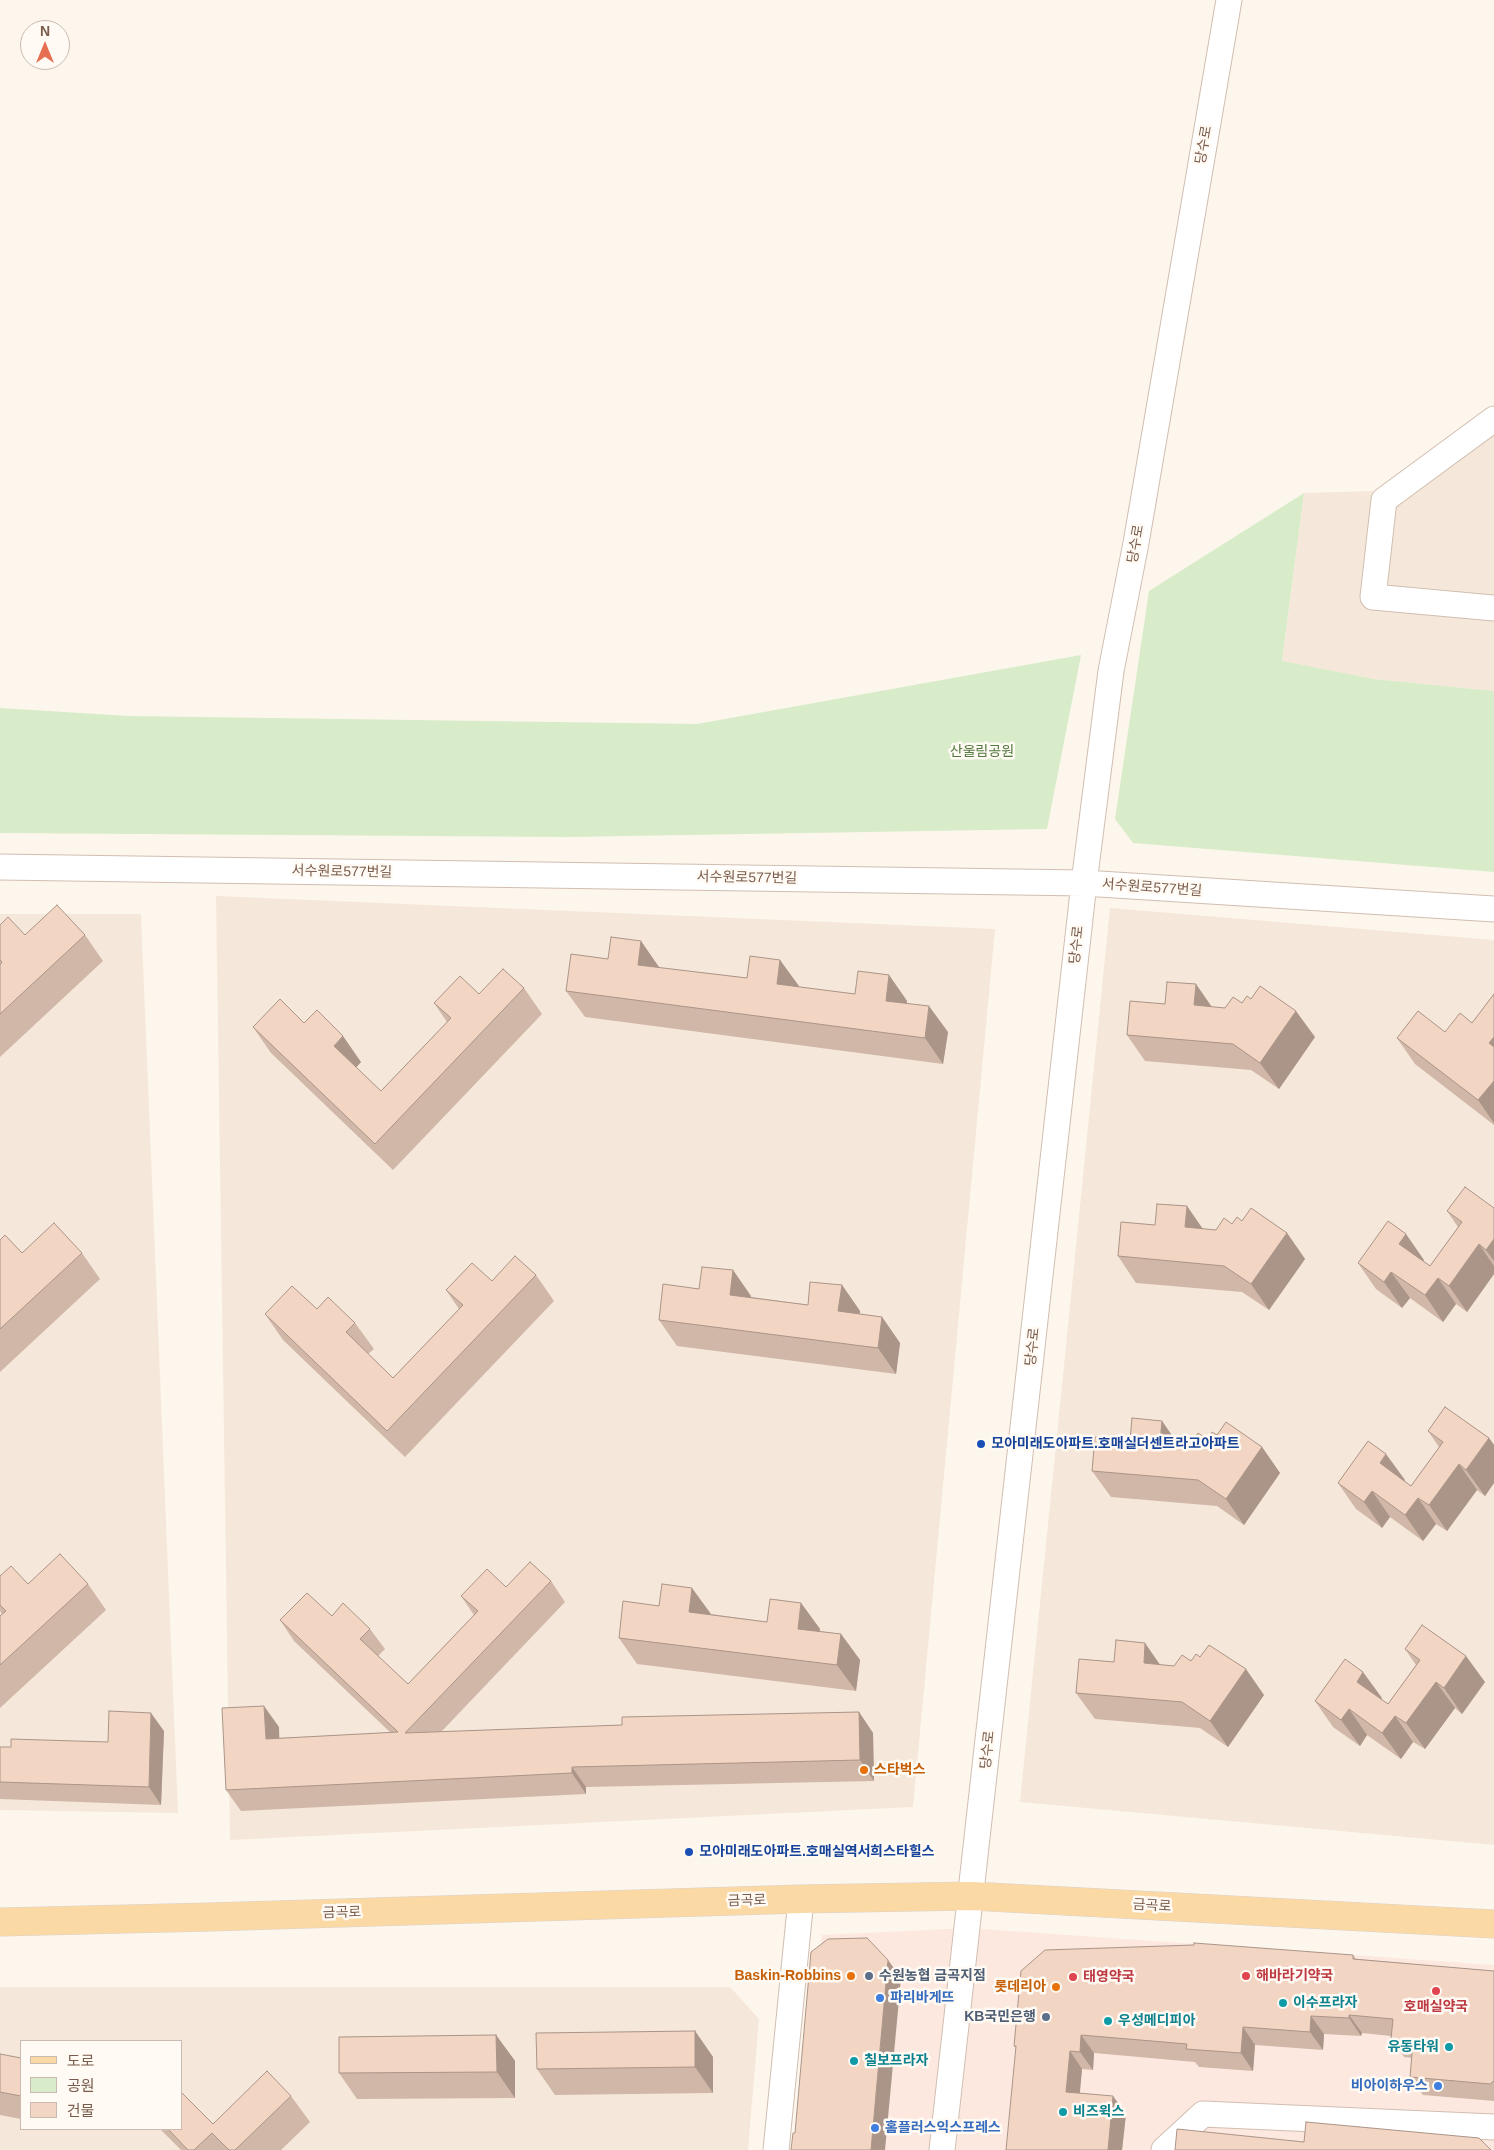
<!DOCTYPE html>
<html>
<head>
<meta charset="utf-8">
<style>
  body { margin:0 }
  #map { position:relative; width:1494px; height:2150px; overflow:hidden; background:#fdf6ec; font-family:Arial,"Noto Sans KR",sans-serif }
  canvas { display:block }
  .legend { position:absolute; left:20px; top:2040px; width:162px; height:90px; box-sizing:border-box; background:#fffaf3; border:1px solid #cabbb1; margin:0; padding:6px 9px; list-style:none; font-size:15px; color:#7a5c4d }
  .legend li { display:flex; align-items:center; gap:10px; height:25px }
  .legend b { width:25px; border:1px solid #cabbb1 }
  .north { position:absolute; left:20px; top:20px; width:50px; height:50px; box-sizing:border-box; background:#fffaf3; border:1px solid #cabbb1; border-radius:50%; rotate:0deg; font-size:14px; font-weight:700; line-height:20px; text-align:center; color:#7a5c4d }
  .north::after { content:''; display:block; margin:auto; width:18px; height:22px; background:#e76f51; clip-path:polygon(50% 0,100% 100%,50% 72%,0 100%) }
</style>
</head>
<body>
<div id="map">
<canvas width="1494" height="2150"></canvas>
<ul class="legend">
<li><b style="height:6px;background:#fbd9a5"></b>도로</li>
<li><b style="height:14px;background:#d8ecc9"></b>공원</li>
<li><b style="height:14px;background:#f3d5c3"></b>건물</li>
</ul>
<div class="north">N</div>
</div>
<script>
const context = document.querySelector('canvas').getContext('2d');
context.lineJoin = 'round';
function paint(path, color) {
  context.fillStyle = color;
  context.fill(path, 'evenodd');
}
function toPath(rows) {
  const path = new Path2D();
  for (const r of rows) {
    path.moveTo(r[0], r[1]);
    for (let i = 2; i < r.length; i += 2) path.lineTo(r[i], r[i + 1]);
  }
  return path;
}
function strokePath(path, color, width, dash) {
  context.strokeStyle = color;
  context.lineWidth = width;
  context.lineCap = dash ? 'butt' : 'round';
  context.setLineDash(dash || []);
  context.stroke(path);
}
function write(font, color, halo, rows, align = 'center') {
  context.font = font + ' Arial,"Noto Sans KR",sans-serif';
  context.lineWidth = 5;
  context.setLineDash([]);
  context.textBaseline = 'middle';
  context.strokeStyle = halo;
  context.fillStyle = color;
  for (const [text, x, y, turn = 0] of rows) {
    context.save();
    context.translate(x, y);
    context.rotate((+turn || 0) * Math.PI / 180);
    context.textAlign = isNaN(turn) ? turn : align;
    if (halo) context.strokeText(text, 0, 0);
    context.fillText(text, 0, 0);
    context.restore();
  }
}
paint(toPath([
  [1494,431,1494,691,1374,679,1282,662,1304,493,1377,491],
  [216,896,995,929,913,1807,230,1840],
  [1110,908,1494,940,1494,1845,1020,1802],
  [0,914,141,914,178,1813,0,1810],
  [0,1987,730,1987,759,2019,748,2150,0,2150],
  [21,2041,181,2041,181,2129,21,2129]
]), '#f5e8da');
paint(toPath([
  [968,1928,1494,1965,1494,2150,795,2150,822,1935]
]), '#fde8e0');
paint(toPath([
  [1304,493,1282,661,1374,679,1494,691,1494,872,1133,843,1115,819,1149,591],
  [1081,655,1047,829,567,837,0,833,0,708,129,716,697,724]
]), '#d8ecc9');
const minor = toPath([
  [1494,419,1384,500,1373,597,1494,608],
  [0,867,1084,883,1494,909],
  [776,2150,801,1899],
  [942,2150,1084,883,1111,671,1136,543,1229,0],
  [1164,2150,1203,2114,1494,2127]
]);
const major = toPath([
  [0,1922,210,1917,801,1899,971,1896,1494,1924]
]);
strokePath(minor, '#d1beb0', 27);
strokePath(major, '#dad1cd', 29);
strokePath(minor, '#fff', 25);
strokePath(major, '#fbd9a5', 28);
paint(toPath([
  [0,925,25,935,85,935,103,961,0,1057],
  [641,941,659,968,747,978,780,960,798,987,855,994,889,975,907,1001,907,1004,948,1032,943,1064,585,1017,566,991,608,959],
  [524,988,542,1014,393,1170,271,1053,253,1027,304,1023,361,1062,356,1067,381,1091,447,1022,434,1003,479,994],
  [1494,994,1494,1125,1415,1064,1397,1038,1445,1032,1472,1023],
  [1242,1003,1315,1037,1279,1089,1251,1070,1145,1061,1127,1035,1212,1007,1225,1008],
  [1494,1208,1494,1274,1467,1312,1456,1304,1443,1322,1410,1298,1402,1308,1376,1289,1358,1263,1424,1260,1423,1261,1430,1266,1458,1227,1447,1211],
  [1242,1221,1287,1233,1305,1259,1269,1310,1242,1292,1136,1283,1118,1256,1203,1229,1216,1230],
  [0,1240,22,1253,82,1253,100,1279,0,1372],
  [733,1270,751,1297,808,1305,842,1285,860,1311,860,1314,882,1317,900,1343,896,1374,677,1346,659,1320,699,1289],
  [536,1275,554,1301,405,1457,283,1340,265,1314,355,1323,374,1349,368,1354,393,1378,459,1309,446,1290,492,1281],
  [1162,1421,1177,1443,1190,1444,1217,1435,1262,1447,1280,1473,1244,1525,1217,1506,1111,1497,1092,1471,1130,1440],
  [1428,1431,1489,1438,1494,1445,1494,1483,1485,1496,1477,1490,1447,1531,1436,1524,1423,1541,1390,1517,1382,1528,1356,1509,1338,1483,1405,1480,1404,1481,1411,1486,1439,1447],
  [0,1576,28,1584,88,1584,106,1610,0,1708,0,1616,2,1614,0,1611],
  [551,1581,565,1602,441,1732,622,1725,859,1712,873,1733,874,1781,586,1787,586,1794,241,1811,226,1790,279,1727,279,1738,391,1733,294,1641,280,1620,332,1616,370,1629,385,1649,378,1656,408,1684,474,1615,461,1596,506,1587],
  [801,1603,820,1629,819,1631,841,1634,860,1660,856,1691,637,1664,619,1638,711,1614,767,1622],
  [1405,1649,1485,1682,1462,1714,1455,1708,1425,1749,1413,1742,1401,1759,1367,1735,1360,1746,1333,1727,1315,1701,1382,1698,1381,1699,1388,1704,1416,1665],
  [1200,1657,1264,1695,1228,1747,1200,1728,1095,1719,1076,1693,1114,1662,1174,1666],
  [164,1731,161,1805,0,1799,0,1747,11,1747,108,1742],
  [1353,1955,1356,1959,1494,1971,1494,2101,1423,2095,1410,2077,1412,2058,1404,2057,1391,2039,1391,2036,1362,2033,1361,2036,1324,2034,1323,2050,1255,2045,1253,2071,1199,2067,1195,2062,1094,2053,1093,2070,1082,2069,1080,2093,1126,2114,1122,2150,1014,2046],
  [695,2031,713,2057,713,2093,555,2095,537,2069],
  [496,2035,515,2061,515,2098,357,2099,339,2073],
  [0,2054,21,2058,21,2119,0,2115],
  [291,2096,310,2122,281,2150,181,2150,160,2129,181,2129,213,2124]
]), '#d1b7a8');
paint(toPath([
  [641,941,659,967,656,991,638,965],
  [780,960,799,986,796,1010,777,984],
  [889,975,907,1001,904,1027,886,1001],
  [1196,984,1214,1010,1194,1005],
  [929,1006,948,1032,943,1064,925,1038],
  [1296,1011,1315,1037,1279,1089,1260,1063],
  [343,1036,361,1062,352,1072,334,1046],
  [1494,1037,1494,1050,1489,1043],
  [1494,1081,1494,1123,1478,1100],
  [1187,1206,1205,1232,1185,1227],
  [1287,1233,1305,1259,1269,1310,1251,1284],
  [1406,1234,1424,1260,1417,1270,1399,1244],
  [1494,1239,1494,1261,1486,1250],
  [1479,1244,1494,1266,1494,1274,1467,1312,1449,1286],
  [733,1270,751,1296,748,1321,730,1295],
  [1391,1272,1410,1298,1402,1308,1384,1282],
  [1438,1278,1456,1304,1443,1322,1425,1295],
  [842,1285,860,1311,857,1337,838,1311],
  [882,1317,900,1343,896,1374,878,1348],
  [1162,1421,1180,1447,1160,1442],
  [1489,1438,1494,1445,1494,1483,1485,1496,1466,1470],
  [1262,1447,1280,1473,1244,1525,1226,1499],
  [1386,1454,1405,1480,1398,1489,1380,1463],
  [1459,1464,1477,1490,1447,1531,1429,1505],
  [1372,1491,1390,1517,1382,1528,1364,1502],
  [1418,1498,1436,1524,1423,1541,1405,1515],
  [692,1588,711,1614,708,1638,689,1612],
  [801,1603,820,1629,816,1655,798,1629],
  [841,1634,860,1660,856,1691,837,1665],
  [1145,1643,1163,1669,1144,1663],
  [1466,1656,1485,1682,1462,1714,1444,1688],
  [1246,1669,1264,1695,1228,1747,1210,1721],
  [1363,1672,1382,1698,1375,1708,1357,1682],
  [1436,1682,1455,1708,1425,1749,1406,1723],
  [264,1706,279,1727,280,1760,266,1739],
  [1349,1709,1367,1735,1360,1746,1341,1720],
  [859,1712,873,1733,874,1781,860,1760],
  [151,1713,164,1731,161,1805,149,1787],
  [1395,1716,1413,1742,1401,1759,1382,1733],
  [572,1767,586,1787,586,1794,572,1773],
  [888,1960,901,1978,885,2150,871,2150],
  [1349,2015,1362,2033,1361,2036,1349,2018],
  [1311,2016,1324,2034,1323,2050,1310,2032],
  [1243,2027,1255,2045,1253,2071,1241,2053],
  [695,2031,713,2057,713,2093,695,2067],
  [496,2035,515,2061,515,2098,497,2072],
  [1081,2035,1094,2053,1093,2070,1080,2052],
  [1070,2051,1082,2069,1078,2110,1066,2092],
  [1113,2096,1126,2114,1122,2150,1108,2150]
]), '#aa9588');
const building = toPath([
  [57,905,85,935,0,1014,0,965,2,962,0,960,0,925,8,917,25,935,57,905],
  [611,937,641,941,638,965,747,978,750,956,780,960,777,984,855,994,858,971,889,975,886,1001,929,1006,925,1038,566,991,571,954,608,959,611,937],
  [503,969,524,988,375,1144,253,1027,280,999,304,1023,317,1010,343,1036,334,1046,381,1091,451,1018,434,1003,460,976,479,994,503,969],
  [1167,982,1196,984,1194,1005,1225,1008,1233,997,1242,1003,1247,996,1251,999,1260,986,1296,1011,1260,1063,1233,1044,1127,1035,1130,1001,1165,1004,1167,982],
  [1494,994,1494,1037,1489,1043,1494,1047,1494,1081,1478,1100,1397,1038,1418,1011,1445,1032,1460,1013,1472,1023,1494,994],
  [1465,1187,1494,1208,1494,1239,1486,1250,1479,1244,1449,1286,1438,1278,1425,1295,1391,1272,1384,1282,1358,1263,1388,1221,1406,1234,1399,1244,1430,1266,1462,1222,1447,1211,1465,1187],
  [1157,1204,1187,1206,1185,1227,1216,1230,1224,1218,1232,1224,1237,1217,1242,1221,1251,1208,1287,1233,1251,1284,1224,1266,1118,1256,1121,1222,1155,1225,1157,1204],
  [54,1223,82,1253,0,1329,0,1240,5,1235,22,1253,54,1223],
  [515,1256,536,1275,387,1431,265,1314,292,1286,317,1309,328,1297,355,1323,346,1332,393,1378,463,1305,446,1290,472,1263,492,1281,515,1256],
  [702,1267,733,1270,730,1295,808,1305,810,1282,842,1285,838,1311,882,1317,878,1348,659,1320,663,1284,699,1289,702,1267],
  [1445,1407,1489,1438,1466,1470,1459,1464,1429,1505,1418,1498,1405,1515,1372,1491,1364,1502,1338,1483,1368,1441,1386,1454,1380,1463,1411,1486,1443,1442,1428,1431,1445,1407],
  [1132,1418,1162,1421,1160,1442,1190,1444,1198,1433,1207,1439,1212,1432,1217,1435,1226,1422,1262,1447,1226,1499,1198,1480,1092,1471,1095,1437,1130,1440,1132,1418],
  [60,1554,88,1584,0,1665,0,1616,6,1611,0,1605,0,1576,11,1566,28,1584,60,1554],
  [530,1562,551,1581,405,1733,622,1725,622,1717,859,1712,860,1760,572,1767,572,1773,226,1790,222,1708,264,1706,266,1739,398,1732,280,1620,307,1593,332,1616,343,1603,370,1629,360,1639,408,1684,478,1611,461,1596,487,1569,506,1587,530,1562],
  [662,1584,692,1588,689,1612,767,1622,770,1599,801,1603,798,1629,841,1634,837,1665,619,1638,623,1601,659,1606,662,1584],
  [1422,1625,1466,1656,1444,1688,1436,1682,1406,1723,1395,1716,1382,1733,1349,1709,1341,1720,1315,1701,1345,1659,1363,1672,1357,1682,1388,1704,1420,1660,1405,1649,1422,1625],
  [1116,1640,1145,1643,1144,1663,1174,1666,1182,1655,1191,1661,1196,1654,1200,1657,1209,1645,1246,1669,1210,1721,1182,1702,1076,1693,1079,1659,1114,1662,1116,1640],
  [109,1711,151,1713,149,1787,0,1782,0,1747,11,1747,11,1739,108,1742,109,1711],
  [867,1938,888,1960,871,2150,791,2150,793,2133,795,2133,811,1952,828,1939,867,1938],
  [1194,1943,1353,1955,1353,1959,1494,1971,1494,2081,1490,2084,1410,2077,1413,2041,1391,2039,1393,2019,1349,2015,1349,2018,1311,2016,1310,2032,1243,2027,1241,2053,1186,2049,1187,2044,1081,2035,1080,2052,1070,2051,1066,2092,1113,2096,1108,2150,1006,2150,1016,2046,1014,2046,1021,1971,1045,1950,1194,1945,1194,1943],
  [695,2031,695,2067,537,2069,536,2033,695,2031],
  [496,2035,497,2072,339,2073,339,2037,496,2035],
  [0,2054,21,2058,21,2096,0,2092,0,2054],
  [267,2071,291,2096,235,2150,229,2150,212,2133,194,2150,188,2150,168,2129,181,2129,181,2092,213,2124,267,2071],
  [1306,2122,1479,2138,1491,2150,1175,2150,1177,2129,1304,2142,1306,2122]
]);
paint(building, '#f3d5c3');
strokePath(building, '#aa9588', 1);
for (const [x, y, r, color] of [
  [981,1444,5,"#1a4fb4"],
  [864,1770,5,"#e8710a"],
  [689,1852,5,"#1a4fb4"],
  [851,1976,5,"#e8710a"],
  [869,1976,5,"#5c6f8a"],
  [1246,1976,5,"#e0444e"],
  [1073,1977,5,"#e0444e"],
  [1056,1987,5,"#e8710a"],
  [1436,1991,5,"#e0444e"],
  [880,1998,5,"#3f7fe0"],
  [1283,2003,5,"#0f9aa8"],
  [1046,2017,5,"#5c6f8a"],
  [1108,2021,5,"#0f9aa8"],
  [1449,2047,5,"#0f9aa8"],
  [854,2061,5,"#0f9aa8"],
  [1438,2086,5,"#3f7fe0"],
  [1063,2112,5,"#0f9aa8"],
  [875,2128,5,"#3f7fe0"]
]) {
  const dot = new Path2D();
  dot.arc(x, y, r, 0, 2 * Math.PI);
  context.fillStyle = color;
  context.fill(dot);
  strokePath(dot, '#fffaf3', 2);
}
write('14px', '#7a5c4d', '#fffaf3', [
  ["당수로",1204,145,-80],
  ["당수로",1136,544,-80],
  ["서수원로577번길",342,872,1],
  ["서수원로577번길",747,878,1],
  ["서수원로577번길",1152,888,4],
  ["당수로",1077,945,-84],
  ["당수로",1033,1347,-84],
  ["당수로",988,1750,-84],
  ["금곡로",747,1901,-2],
  ["금곡로",1152,1906,3],
  ["금곡로",342,1913,-2]
]);
write('14px', '#537a41', '#fffaf3', [
  ["산울림공원",982,752]
]);
write('bold 14px', '#164399', '#fffaf3', [
  ["모아미래도아파트.호매실더센트라고아파트",991,1444],
  ["모아미래도아파트.호매실역서희스타힐스",699,1852]
], 'left');
write('bold 14px', '#c56008', '#fffaf3', [
  ["스타벅스",874,1770,"left"],
  ["Baskin-Robbins",841,1976],
  ["롯데리아",1046,1987]
], 'right');
write('bold 14px', '#4e5e75', '#fffaf3', [
  ["수원농협 금곡지점",879,1976],
  ["KB국민은행",1036,2017,"right"]
], 'left');
write('bold 14px', '#be3a42', '#fffaf3', [
  ["해바라기약국",1256,1976],
  ["태영약국",1083,1977],
  ["호매실약국",1436,2007,"center"]
], 'left');
write('bold 14px', '#366cbe', '#fffaf3', [
  ["파리바게뜨",890,1998],
  ["비아이하우스",1428,2086,"right"],
  ["홈플러스익스프레스",885,2128]
], 'left');
write('bold 14px', '#0d838f', '#fffaf3', [
  ["이수프라자",1293,2003],
  ["우성메디피아",1118,2021],
  ["유동타워",1439,2047,"right"],
  ["칠보프라자",864,2061],
  ["비즈윅스",1073,2112]
], 'left');
</script>
</body>
</html>
